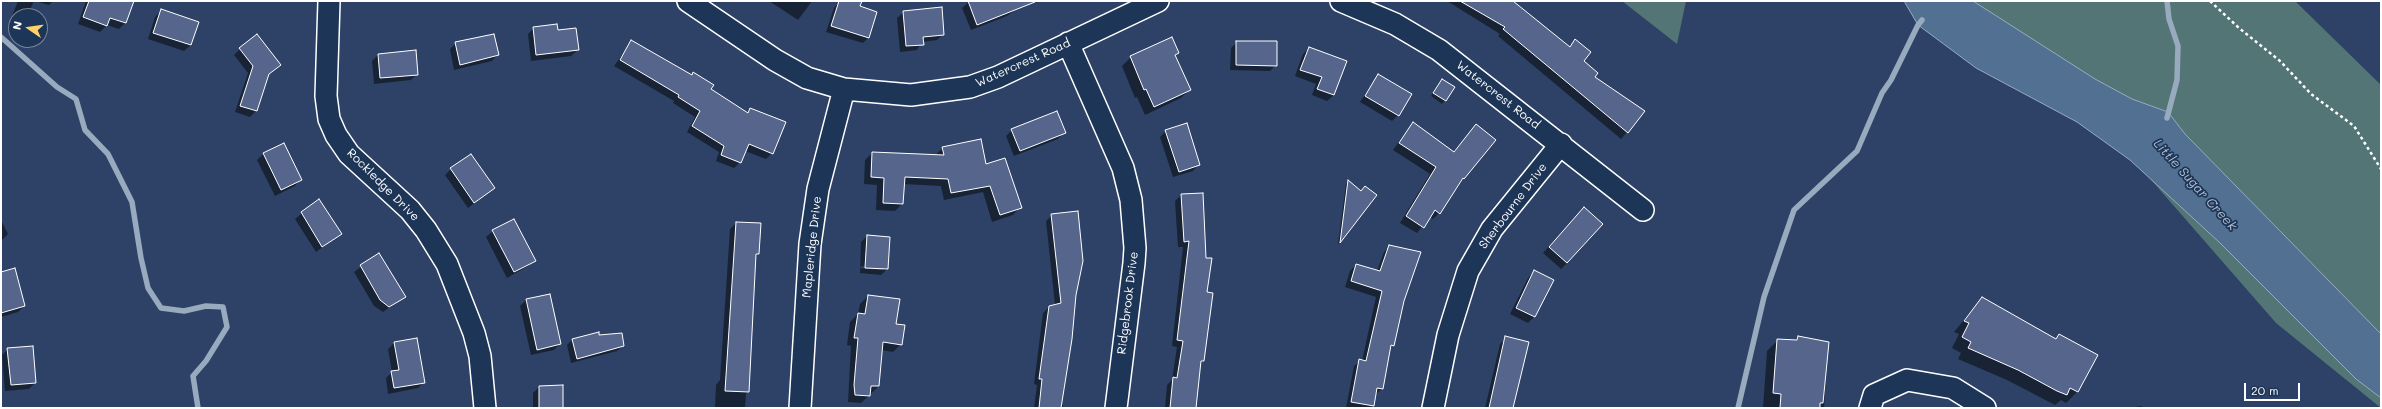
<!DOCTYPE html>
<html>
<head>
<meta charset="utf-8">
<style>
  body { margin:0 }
  #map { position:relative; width:2382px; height:409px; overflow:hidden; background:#2d4266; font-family:Mali,sans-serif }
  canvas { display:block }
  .frame { position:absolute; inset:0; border:2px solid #fff; pointer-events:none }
  .north { position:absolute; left:8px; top:8px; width:40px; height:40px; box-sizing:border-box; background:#1d3557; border:1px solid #77869a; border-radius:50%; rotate:283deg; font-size:11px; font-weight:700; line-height:16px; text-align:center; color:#fff }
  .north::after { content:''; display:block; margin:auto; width:14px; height:18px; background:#ffd166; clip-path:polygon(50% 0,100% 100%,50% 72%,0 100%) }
  .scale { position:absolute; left:2244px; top:383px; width:56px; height:18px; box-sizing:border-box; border:2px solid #fff; border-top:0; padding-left:5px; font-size:12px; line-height:14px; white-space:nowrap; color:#fff; -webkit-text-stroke:3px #1d3557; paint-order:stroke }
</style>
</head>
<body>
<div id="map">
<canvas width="2382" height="409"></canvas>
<div class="frame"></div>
<div class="north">N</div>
<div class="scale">20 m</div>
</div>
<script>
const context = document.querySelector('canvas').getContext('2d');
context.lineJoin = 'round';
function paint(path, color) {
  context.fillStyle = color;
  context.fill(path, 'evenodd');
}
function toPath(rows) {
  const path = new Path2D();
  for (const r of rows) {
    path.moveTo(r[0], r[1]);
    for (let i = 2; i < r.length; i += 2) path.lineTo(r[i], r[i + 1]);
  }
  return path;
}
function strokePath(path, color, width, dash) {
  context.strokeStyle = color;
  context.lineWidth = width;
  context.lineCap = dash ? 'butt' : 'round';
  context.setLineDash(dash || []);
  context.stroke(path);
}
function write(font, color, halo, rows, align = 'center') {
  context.font = font + ' Mali,sans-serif';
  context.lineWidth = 3.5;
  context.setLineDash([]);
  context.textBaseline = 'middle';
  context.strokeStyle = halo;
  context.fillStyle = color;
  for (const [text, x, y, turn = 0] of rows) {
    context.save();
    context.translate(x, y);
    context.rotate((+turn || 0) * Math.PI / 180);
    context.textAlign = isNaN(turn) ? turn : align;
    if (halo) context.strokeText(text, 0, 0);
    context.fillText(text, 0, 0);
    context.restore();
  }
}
paint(toPath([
  [1622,1,1686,1,1677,44],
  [1951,1,2295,1,2381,85,2381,408,2276,323,2153,182,2078,88]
]), '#537575');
const water = toPath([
  [1904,1,1973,1,2095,79,2132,99,2168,112,2185,134,2381,334,2381,398,2356,379,2220,243,2130,160,2077,122,1976,68,1918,25,1904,1]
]);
paint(water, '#527192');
strokePath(water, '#97aabe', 1);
paint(toPath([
  [18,1,34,1,27,16,16,16,16,30,8,26],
  [35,1,53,1,49,5],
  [86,1,133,1,125,23,119,29,107,25,100,32,78,24],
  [769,1,812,1,798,20],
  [840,1,861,1,859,7,868,38,863,43,826,32,834,8],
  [970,1,1028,1,1007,16,971,30,962,8],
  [1447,1,1511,1,1569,47,1575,41,1582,61,1593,77,1644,112,1621,139,1498,36,1500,34],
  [161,11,198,23,191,45,184,51,148,39,155,17],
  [904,12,943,34,937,40,922,42,917,50,900,52,897,18],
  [534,28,557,32,578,50,571,56,531,61,528,34],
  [632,41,746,113,750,109,772,153,766,159,745,151,740,162,734,168,716,161,719,152,687,132,695,117,673,103,674,101,614,66],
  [1237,42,1276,65,1270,71,1230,70,1231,48],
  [456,43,498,54,492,61,454,70,450,49],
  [1309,48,1334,95,1327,101,1312,95,1316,84,1295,76,1303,54],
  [240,49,280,65,268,75,256,111,250,117,235,112,248,73,234,55],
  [415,51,417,74,411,80,374,84,372,61,378,55],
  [1178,53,1175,56,1190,89,1181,98,1145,115,1137,97,1135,98,1122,66,1131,57],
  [1379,75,1398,115,1392,121,1360,102],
  [1439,83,1453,88,1442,104,1431,96],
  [1413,123,1453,152,1476,126,1464,178,1457,185,1439,213,1433,219,1430,217,1417,233,1400,223,1430,174,1393,150],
  [1012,130,1064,132,1058,139,1014,156,1006,136],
  [1166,131,1199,164,1193,171,1173,177,1160,137],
  [283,144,301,179,295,186,275,196,257,160,263,154],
  [943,148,985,165,1020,207,1013,215,992,222,983,192,944,200,941,186,903,184,902,204,895,211,876,210,877,185,864,184,865,160,872,153,935,155],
  [451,169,494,188,468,208,445,175],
  [1348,182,1361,192,1376,196,1338,244,1346,184],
  [1181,195,1206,293,1203,361,1200,364,1195,408,1165,408,1167,385,1172,380,1177,347,1172,346,1183,247,1178,247,1175,201],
  [319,200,341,234,316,252,295,219],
  [1578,214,1567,263,1561,269,1543,253],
  [1052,215,1075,295,1061,405,1063,405,1063,408,1034,408,1037,385,1034,384,1043,313,1049,307,1055,305,1046,221],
  [1,220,8,234,1,241],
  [513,220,534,260,528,266,507,278,486,237,493,231],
  [736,223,758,254,755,257,748,391,746,394,745,408,715,408,716,385,720,380,730,229],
  [867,236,887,269,881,275,860,273,861,242],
  [860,266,883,268,883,270,860,268],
  [1390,246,1403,301,1393,345,1389,349,1382,389,1375,395,1372,408,1346,408,1354,366,1360,361,1362,361,1376,297,1345,287,1350,271,1356,265,1377,271,1384,252],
  [378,255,404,297,383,312,374,306,354,272],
  [1534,271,1534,317,1528,323,1510,314,1528,278],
  [1,273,24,306,18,312,1,317],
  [868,296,895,325,901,344,893,352,881,350,879,386,861,403,848,402,851,346,847,345,850,322,858,314,860,304],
  [1982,298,2055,340,2060,335,2096,355,2077,392,2066,403,2061,400,2055,405,2007,380,1958,359,1961,353,1952,348,1959,334,1954,332],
  [526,300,560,344,554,350,531,355,520,306],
  [598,336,623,346,617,351,571,363,567,345,572,340],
  [1798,337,1828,342,1824,408,1763,408,1767,351,1778,340,1794,341],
  [1506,338,1513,408,1485,408,1500,344],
  [394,343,424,382,418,388,388,394,386,378,392,372,388,349],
  [8,349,35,383,29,389,5,391,2,355],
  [539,387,562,408,533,408,533,393],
  [2142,406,2142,408,2127,408]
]), '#0007');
strokePath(toPath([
  [2167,1,2169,19,2178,46,2177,80,2167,118],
  [1,37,57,87,76,99,85,130,108,154,132,202,141,258,148,288,161,308,184,311,206,306,223,307,227,327,206,361,193,376,198,408],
  [1738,408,1764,297,1794,210,1857,151,1882,93,1891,80,1918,25,1922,20]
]), '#97aabe', 5.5);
const building = toPath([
  [89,1,134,1,126,23,110,18,107,26,83,17,89,1],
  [839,1,862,1,860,6,877,12,869,38,831,26,839,1],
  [968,1,1035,1,1035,2,977,25,968,1],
  [1460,1,1513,1,1570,47,1575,39,1591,52,1584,61,1598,73,1595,77,1645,111,1628,133,1503,29,1505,27,1460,1],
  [942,7,944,35,923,37,924,45,906,46,903,11,942,7],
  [161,9,199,22,191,45,153,33,161,9],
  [557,24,558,30,576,28,579,50,536,55,533,27,557,24],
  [257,34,281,65,269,74,257,111,240,106,253,66,239,48,257,34],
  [494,34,499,55,460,65,455,42,494,34],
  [1172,37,1179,53,1175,55,1191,90,1154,107,1146,89,1144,90,1130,56,1172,37],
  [631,40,692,75,693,72,714,85,711,89,748,113,750,108,786,122,773,154,749,144,741,163,721,155,724,146,692,126,700,111,678,97,679,95,620,60,631,40],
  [1236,41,1277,41,1277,66,1236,65,1236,41],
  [1309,47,1347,61,1334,95,1317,89,1322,77,1300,70,1309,47],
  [416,50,418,75,380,78,378,54,416,50],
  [1378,74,1412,94,1399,116,1365,96,1378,74],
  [1442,79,1455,87,1446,101,1433,93,1442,79],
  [1057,111,1066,133,1020,151,1011,129,1057,111],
  [1413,122,1454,152,1476,124,1496,140,1464,179,1463,178,1440,214,1435,210,1424,228,1406,216,1436,167,1399,143,1413,122],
  [1187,123,1200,165,1179,172,1165,130,1187,123],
  [981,139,986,164,1005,158,1022,208,1000,215,990,186,951,193,948,179,905,177,903,204,883,203,884,178,871,177,872,152,944,155,942,147,981,139],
  [284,143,302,180,281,190,263,153,284,143],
  [471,154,495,188,474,203,450,168,471,154],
  [1348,180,1361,191,1365,186,1377,195,1340,243,1348,180],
  [1203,193,1206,258,1212,258,1207,292,1213,293,1204,361,1201,361,1196,408,1170,408,1173,377,1177,378,1183,341,1177,340,1189,241,1184,242,1181,194,1203,193],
  [319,199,342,234,322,247,301,212,319,199],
  [1584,207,1603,224,1567,263,1549,247,1584,207],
  [1078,211,1083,261,1076,295,1072,339,1061,408,1039,408,1042,379,1039,379,1049,306,1061,303,1051,214,1078,211],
  [514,219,536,261,514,272,492,230,514,219],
  [736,222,761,223,759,254,756,254,749,392,725,391,736,222],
  [867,235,890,237,888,269,865,268,867,235],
  [1389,245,1421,252,1404,301,1394,346,1391,345,1383,389,1377,388,1374,406,1351,402,1359,359,1366,361,1382,291,1351,281,1356,264,1380,271,1389,245],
  [379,253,406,297,389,307,380,300,360,265,379,253],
  [15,268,25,306,1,313,1,272,15,268],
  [1534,270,1554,280,1535,317,1516,308,1534,270],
  [550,294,561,344,537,350,526,299,550,294],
  [868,295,900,299,896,324,905,325,902,345,883,342,879,386,871,386,870,396,855,395,854,385,858,338,854,338,858,313,865,314,868,295],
  [1982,297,2056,339,2059,334,2098,355,2078,392,2070,388,2067,395,2057,391,2018,370,1968,348,1971,342,1962,337,1969,323,1964,321,1982,297],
  [599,332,599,335,622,333,624,346,577,359,572,339,599,332],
  [1505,336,1529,342,1513,408,1489,408,1505,336],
  [1798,336,1829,342,1823,403,1820,403,1820,408,1780,408,1781,394,1773,393,1777,339,1797,340,1798,336],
  [417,338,425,383,394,388,391,371,399,370,394,342,417,338],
  [33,346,36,383,11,385,7,348,33,346],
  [563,385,563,408,539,408,539,386,563,385]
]);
paint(building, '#55658b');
strokePath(building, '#fff', 1);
const minor = toPath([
  [329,1,326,96,329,119,336,135,349,154,410,210,426,230,447,264,474,333,480,356,485,408],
  [688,1,775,60,807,78,844,89,911,95,970,87,998,77,1158,1],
  [1341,1,1395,24,1439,50,1643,210],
  [1068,43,1123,168,1131,200,1135,248,1134,263,1116,408],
  [800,408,810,244,818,189,844,89],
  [1433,408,1448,335,1468,271,1492,229,1561,144],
  [1870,408,1874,395,1907,380,1953,388,1985,408]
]);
strokePath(minor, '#fff', 24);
strokePath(toPath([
  [2210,1,2239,28,2280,61,2311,94,2354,126,2381,169]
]), '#fff', 2.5, [3, 3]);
strokePath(minor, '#1d3557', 21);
write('12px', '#fff', '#1d3557', [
  ["Watercrest Road",1023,63,-24],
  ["Watercrest Road",1498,95,38],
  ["Rockledge Drive",383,185,45],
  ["Sherbourne Drive",1513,206,-53],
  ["Mapleridge Drive",812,247,-84],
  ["Ridgebrook Drive",1128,303,-83]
]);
write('italic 13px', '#b1bfce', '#1d3557', [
  ["Little Sugar Creek",2195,185,48]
]);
</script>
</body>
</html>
